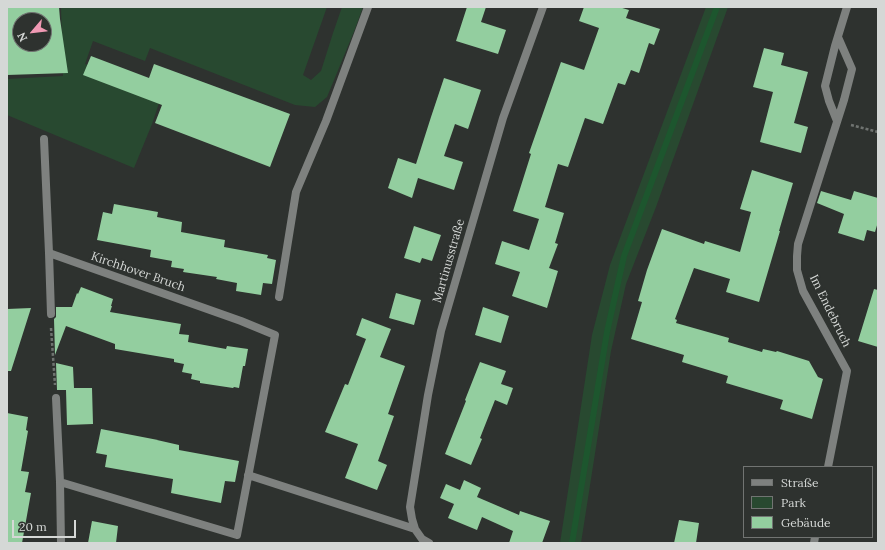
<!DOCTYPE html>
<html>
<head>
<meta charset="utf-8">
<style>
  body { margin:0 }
  #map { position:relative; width:885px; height:550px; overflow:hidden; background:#2e322f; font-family:Lora,serif }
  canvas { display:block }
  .frame { position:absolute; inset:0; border:8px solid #d5d8d6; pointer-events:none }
  .legend { position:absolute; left:743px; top:466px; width:130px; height:72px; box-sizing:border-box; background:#2e322f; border:1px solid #717472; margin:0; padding:5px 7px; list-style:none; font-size:12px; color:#d5d8d6 }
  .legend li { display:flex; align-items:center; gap:8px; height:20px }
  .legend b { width:20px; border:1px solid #717472 }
  .north { position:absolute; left:12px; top:12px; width:40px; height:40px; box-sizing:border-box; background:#2e322f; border:1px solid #717472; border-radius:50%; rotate:242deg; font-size:11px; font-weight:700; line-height:16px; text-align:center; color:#d5d8d6 }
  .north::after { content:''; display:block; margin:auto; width:14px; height:18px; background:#f19ab4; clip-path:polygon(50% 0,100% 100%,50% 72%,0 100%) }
  .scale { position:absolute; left:12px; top:520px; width:64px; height:18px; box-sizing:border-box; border:2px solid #d5d8d6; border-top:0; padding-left:5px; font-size:12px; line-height:14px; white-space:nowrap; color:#d5d8d6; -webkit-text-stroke:3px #2e322f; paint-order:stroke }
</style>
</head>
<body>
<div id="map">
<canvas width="885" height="550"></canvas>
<div class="frame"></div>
<ul class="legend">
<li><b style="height:5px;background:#7e817f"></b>Straße</li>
<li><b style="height:11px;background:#284930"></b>Park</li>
<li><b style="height:11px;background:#93ce9f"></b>Gebäude</li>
</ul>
<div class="north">N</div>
<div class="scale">20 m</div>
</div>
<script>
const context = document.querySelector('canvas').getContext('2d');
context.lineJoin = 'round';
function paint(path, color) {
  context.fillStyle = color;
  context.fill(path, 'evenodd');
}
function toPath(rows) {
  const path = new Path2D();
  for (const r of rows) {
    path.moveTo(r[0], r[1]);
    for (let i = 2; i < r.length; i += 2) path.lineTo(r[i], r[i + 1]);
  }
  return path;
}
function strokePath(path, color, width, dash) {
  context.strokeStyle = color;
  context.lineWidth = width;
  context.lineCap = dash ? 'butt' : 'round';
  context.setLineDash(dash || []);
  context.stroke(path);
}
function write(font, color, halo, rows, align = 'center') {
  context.font = font + ' Lora,serif';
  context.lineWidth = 4;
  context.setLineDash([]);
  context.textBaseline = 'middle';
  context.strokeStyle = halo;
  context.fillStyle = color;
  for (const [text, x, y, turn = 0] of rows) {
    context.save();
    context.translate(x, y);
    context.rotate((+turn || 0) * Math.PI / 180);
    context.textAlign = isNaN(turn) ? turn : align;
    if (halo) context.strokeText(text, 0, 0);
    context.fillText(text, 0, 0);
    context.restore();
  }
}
paint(toPath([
  [61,7,327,7,303,75,311,80,321,71,333,33,342,7,363,7,355,29,327,97,315,107,295,105,150,48,145,61,93,41,85,64,162,94,152,124,134,168,7,115,7,79,63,76],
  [706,7,728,7,656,207,626,284,611,351,581,543,560,543,592,335,610,265]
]), '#284930');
strokePath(toPath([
  [572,543,607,332,624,256,717,7]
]), '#1d562e', 6);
paint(toPath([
  [7,7,59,7,60,19,68,73,7,75],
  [20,20,44,20,44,44,20,44],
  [467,7,486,7,481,22,506,30,498,54,456,41],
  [584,7,619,7,629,10,626,18,660,29,654,45,649,43,639,73,631,70,625,85,618,83,603,124,585,118,568,167,558,164,545,207,564,213,555,243,558,244,549,268,558,271,547,308,512,296,520,272,495,264,502,241,529,250,539,219,513,211,531,154,529,153,561,62,584,70,599,28,579,21],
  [764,48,784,53,781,65,808,72,794,123,808,127,801,153,760,142,773,92,753,87],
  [91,56,149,78,154,64,290,114,270,167,155,123,162,105,83,75],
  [444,78,481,90,468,129,455,124,444,156,463,162,454,190,418,178,412,198,388,188,398,158,416,164,431,117],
  [752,170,793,183,779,231,780,231,759,302,726,292,730,279,694,268,675,319,677,320,676,323,729,338,728,342,762,352,763,349,776,352,777,351,809,361,818,377,823,379,812,419,780,409,783,400,726,383,728,376,682,362,684,355,631,339,642,302,638,301,647,270,662,229,704,244,705,241,740,252,751,212,740,209],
  [821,191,851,200,854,191,878,198,878,222,875,232,867,230,864,241,838,233,844,214,817,203],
  [114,204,158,212,157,217,182,222,181,232,225,240,224,247,268,255,267,258,276,260,272,284,263,283,261,295,236,291,237,283,216,279,217,277,183,272,184,269,171,267,172,261,150,257,151,250,97,240,103,212,112,214],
  [414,226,441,235,432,261,422,258,420,263,404,258],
  [81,287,113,299,111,306,112,306,110,312,181,324,179,334,189,335,188,342,226,349,227,346,248,349,245,366,243,366,239,388,234,387,233,388,200,383,200,381,191,379,192,374,182,372,184,364,174,362,174,359,115,349,115,344,66,326,55,355,54,319,56,317,56,307,72,307,77,293,78,294],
  [874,289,878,290,878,347,858,341],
  [396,293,421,300,414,325,389,318],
  [483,307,509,316,501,343,475,335],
  [31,308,11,371,7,371,7,309],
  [362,318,391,329,380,357,405,366,388,414,394,416,378,461,387,465,377,490,345,478,358,444,325,432,345,384,348,385,366,339,356,335],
  [480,362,506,371,501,384,513,388,507,405,495,400,480,438,482,439,471,465,445,454,466,401,465,400],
  [56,363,73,367,74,388,92,388,93,424,67,425,66,390,57,390],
  [7,413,28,417,26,430,28,431,21,471,29,472,25,492,31,493,22,543,7,543],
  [101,429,158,440,157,440,179,445,179,450,239,461,235,482,225,481,221,503,171,493,173,479,105,467,107,455,96,453],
  [464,480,481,488,477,497,519,515,520,511,550,521,542,543,509,543,513,531,482,517,477,530,448,518,454,504,440,498,446,484,460,490],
  [679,520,699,523,696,543,674,543],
  [92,521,118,526,116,543,88,543]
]), '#93ce9f');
strokePath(toPath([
  [851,125,878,132],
  [51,328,55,385]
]), '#6f7370', 2.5, [3, 2]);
strokePath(toPath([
  [279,297,296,192,326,121,368,7]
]), '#7e817f', 8);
strokePath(toPath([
  [837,121,829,101,825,86,835,46,847,7],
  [44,139,49,253],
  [51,314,49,253,241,321,275,335,237,535,60,482],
  [56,398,60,482,61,543],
  [828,467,847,371,803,291,797,270,797,256,798,244,844,100,852,69,838,37],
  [248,475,415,529,422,539,429,543],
  [415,529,412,519,410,507,428,395,441,331,503,118,543,7],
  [814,543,815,537]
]), '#7e817f', 8);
write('12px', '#d5d8d6', '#2e322f', [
  ["Martinusstraße",449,261,-74],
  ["Kirchhover Bruch",138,272,19],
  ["Im Endebruch",830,311,64]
]);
</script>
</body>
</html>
